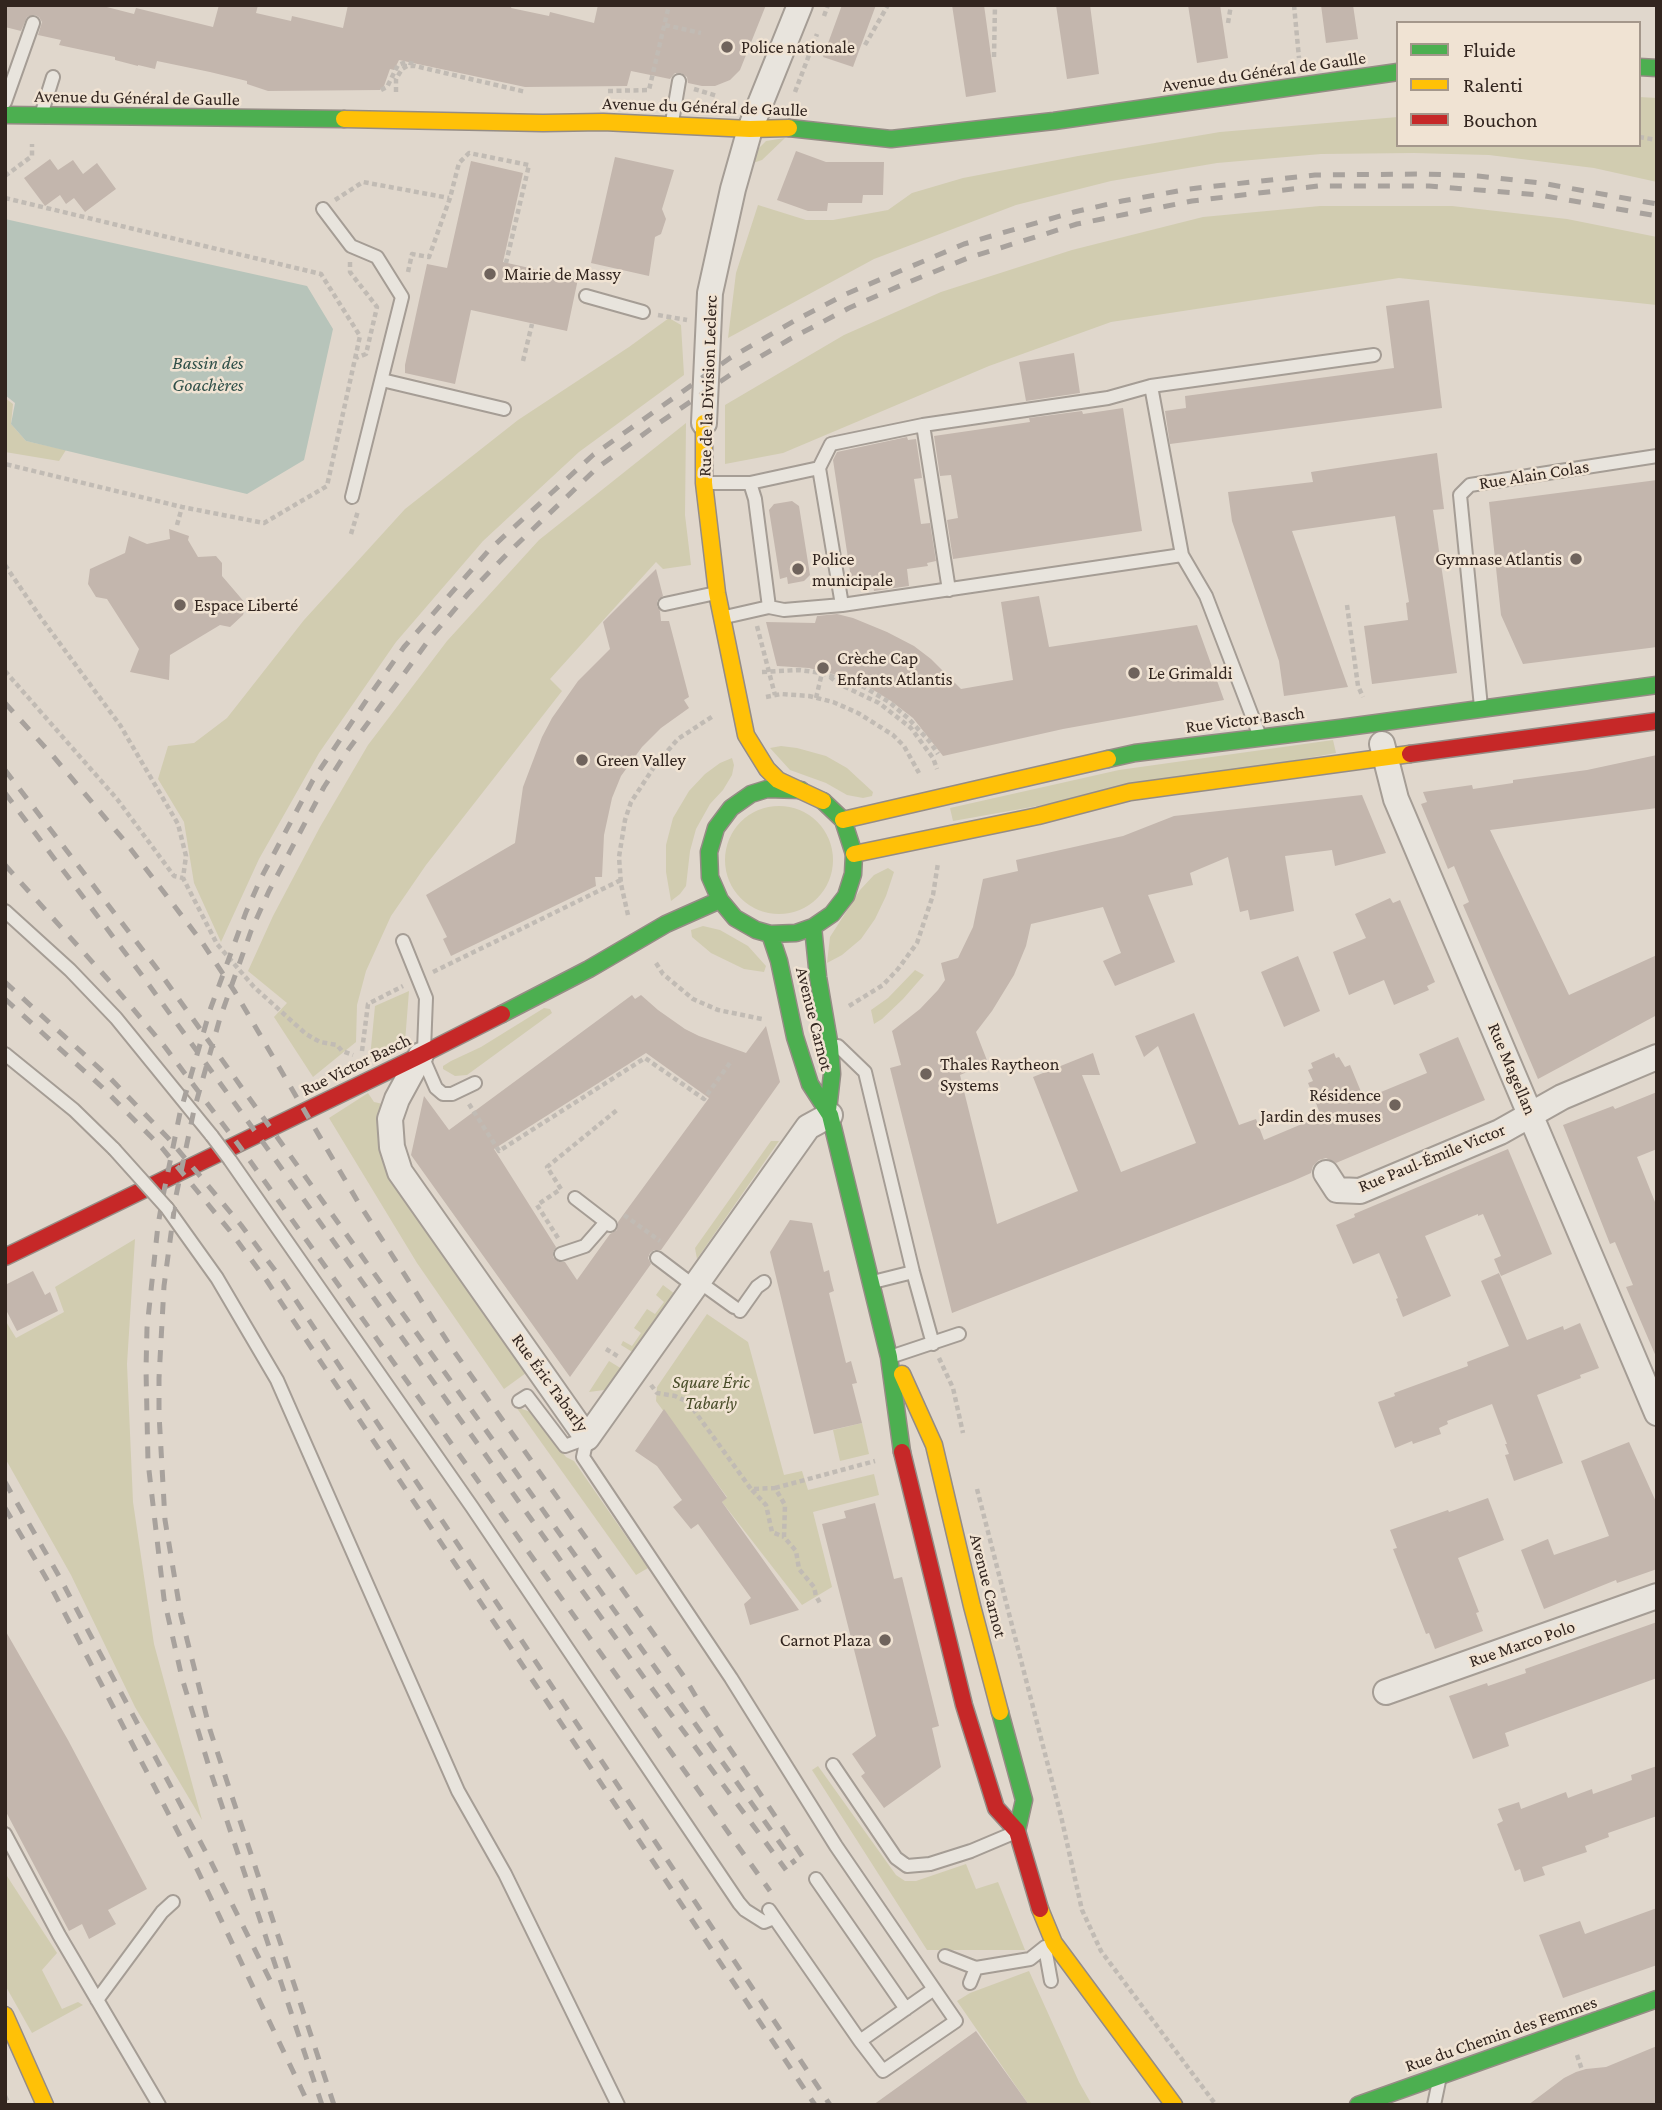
<!DOCTYPE html>
<html>
<head>
<meta charset="utf-8">
<style>
  body { margin:0 }
  #map { position:relative; width:1662px; height:2110px; overflow:hidden; background:#e0d7cc; font-family:"Crimson Pro",serif }
  canvas { display:block }
  .frame { position:absolute; inset:0; border:7px solid #32251f; pointer-events:none }
  .legend { position:absolute; left:1396px; top:21px; width:245px; height:126px; box-sizing:border-box; background:#f0e3d3; border:2px solid #a4978b; margin:0; padding:9px 12px; list-style:none; font-size:21px; color:#32251f }
  .legend li { display:flex; align-items:center; gap:14px; height:35px }
  .legend b { width:35px; border:2px solid #a4978b }
</style>
</head>
<body>
<div id="map">
<canvas width="1662" height="2110"></canvas>
<div class="frame"></div>
<ul class="legend">
<li><b style="height:9px;background:#4caf50"></b>Fluide</li>
<li><b style="height:9px;background:#ffc107"></b>Ralenti</li>
<li><b style="height:9px;background:#c62828"></b>Bouchon</li>
</ul>
</div>
<script>
const context = document.querySelector('canvas').getContext('2d');
context.lineJoin = 'round';
function paint(path, color) {
  context.fillStyle = color;
  context.fill(path, 'evenodd');
}
function toPath(rows) {
  const path = new Path2D();
  for (const r of rows) {
    if (r.length === 3) {
      path.moveTo(r[0] + r[2], r[1]);
      path.arc(r[0], r[1], r[2], 0, 2 * Math.PI);
      continue;
    }
    path.moveTo(r[0], r[1]);
    for (let i = 2; i < r.length; i += 2) path.lineTo(r[i], r[i + 1]);
  }
  return path;
}
function strokePath(path, color, width, dash) {
  context.strokeStyle = color;
  context.lineWidth = width;
  context.lineCap = dash ? 'butt' : 'round';
  context.setLineDash(dash || []);
  context.stroke(path);
}
function write(font, color, halo, rows, align = 'center') {
  context.font = font + ' "Crimson Pro",serif';
  context.lineWidth = 5;
  context.setLineDash([]);
  context.textBaseline = 'middle';
  context.strokeStyle = halo;
  context.fillStyle = color;
  for (const [text, x, y, turn = 0] of rows) {
    context.save();
    context.translate(x, y);
    context.rotate((+turn || 0) * Math.PI / 180);
    context.textAlign = isNaN(turn) ? turn : align;
    if (halo) context.strokeText(text, 0, 0);
    context.fillText(text, 0, 0);
    context.restore();
  }
}
paint(toPath([
  [1639,97,1657,98,1657,182,1594,168,1489,155,1414,153,1321,154,1217,163,1111,181,1016,205,874,259,728,338,736,273,758,205,806,220,833,220,888,210,912,193,963,178,1078,156,1220,132,1398,117,1398,145,1639,145],
  [785,138,762,160,753,163,759,148,766,141],
  [1320,206,1452,206,1567,219,1657,237,1657,305,1399,278,1111,322,989,366,783,453,725,464,725,405,844,335,941,292,1072,250,1203,217],
  [669,318,681,325,684,375,579,452,483,541,396,642,319,753,259,859,221,942,194,883,184,822,158,779,168,746,194,743,227,718,304,620,405,509,518,420,629,347],
  [5,398,13,404,11,424,26,441,66,450,59,461,5,452],
  [686,423,685,515,691,565,663,569,656,562,550,679,562,691,426,865,391,916,366,971,357,1005,356,1042,313,1077,274,1017,287,1003,248,971,273,916,320,827,368,745,447,641,539,540],
  [1333,740,1336,753,953,821,950,808,1119,770],
  [781,746,797,748,826,756,847,768,873,792,872,796,863,798,847,795,826,783,790,770,770,748],
  [732,758,734,765,732,775,723,790,710,804,696,829,690,851,686,886,680,894,671,901,666,872,666,845,673,818,689,791,705,774,720,763],
  [779,860,54],
  [888,868,894,872,886,896,875,919,861,939,842,955,827,963,830,937,860,890,874,875],
  [703,926,720,930,748,946,766,966,764,972,744,969,711,953,692,937,691,930],
  [915,970,924,975,903,999,882,1019,874,1024,871,1010,888,998],
  [409,991,405,1042,370,1058,375,1006],
  [544,1008,550,1009,552,1013,467,1075,455,1076,443,1069,443,1066,451,1061,481,1047],
  [368,1093,374,1102,387,1105,379,1123,379,1144,394,1179,526,1373,504,1389,417,1263,329,1118],
  [771,1141,779,1141,697,1259,695,1248],
  [135,1239,127,1364,133,1502,154,1644,202,1820,135,1707,71,1575,5,1458,5,1320,16,1338,64,1312,55,1287],
  [663,1285,675,1294,634,1353,621,1345,623,1341,632,1346,641,1333,634,1328,647,1309,655,1314,664,1302,656,1295],
  [707,1314,748,1342,784,1475,802,1471,808,1490,874,1474,879,1495,813,1512,832,1587,802,1605,722,1502,727,1497,656,1401,657,1387],
  [609,1361,622,1369,611,1386,604,1390,589,1392],
  [516,1407,531,1412,566,1457,574,1461,648,1568,636,1575],
  [862,1423,869,1454,840,1461,833,1430],
  [818,1766,896,1875,905,1881,916,1881,966,1864,976,1889,998,1882,1025,1950,927,1950,812,1770],
  [5,1873,57,1953,42,1970,62,2009,78,2002,83,2005,32,2033,5,1985],
  [1029,1971,1079,2082,1092,2105,1029,2105,957,2001,970,1993]
]), '#d1ccb0');
paint(toPath([
  [5,219,307,286,333,329,304,460,247,494,26,441,11,424,15,403,5,395]
]), '#b7c4ba');
paint(toPath([
  [5,5,99,5,134,14,136,8,213,27,219,5,258,5,256,13,291,21,292,16,343,28,348,5,512,5,511,8,549,16,550,12,594,23,598,5,766,5,740,70,730,80,715,86,702,86,688,83,687,77,681,73,675,73,670,79,631,71,627,86,525,87,399,60,394,70,390,69,384,86,380,90,268,91,247,84,247,81,210,72,157,61,155,69,138,65,138,66,115,60,115,57,59,45,61,40,38,35,42,22,39,17,35,15,27,17,21,31,5,27],
  [842,5,876,5,853,67,823,57],
  [952,5,984,5,996,92,966,97],
  [1056,5,1090,5,1099,74,1067,79],
  [1188,5,1220,5,1228,58,1197,63],
  [1321,5,1353,5,1358,39,1326,43],
  [796,151,826,162,884,162,883,195,863,195,862,203,828,203,827,211,808,211,777,200],
  [615,157,674,170,662,209,666,219,661,234,655,237,649,276,591,263],
  [50,159,58,170,73,160,83,174,97,163,116,189,85,212,74,198,66,204,60,195,45,206,24,178],
  [471,161,523,173,503,262,578,279,567,331,471,310,455,384,405,373,405,365,427,264,447,268],
  [1429,300,1442,408,1170,444,1165,411,1186,408,1185,396,1394,368,1386,306],
  [1074,353,1080,393,1026,401,1019,362],
  [1123,408,1142,531,953,559,947,520,958,518,951,475,940,476,934,436,1030,422,1029,418,1082,411,1083,414],
  [907,437,908,440,916,439,922,478,914,479,921,524,930,523,936,561,927,563,928,566,907,569,909,586,874,591,871,575,851,578,833,460,837,452],
  [1437,453,1444,509,1433,510,1457,673,1372,684,1364,626,1408,620,1406,603,1409,602,1395,516,1292,531,1348,687,1284,696,1279,661,1232,521,1228,492,1313,482,1311,472],
  [1657,480,1657,647,1523,664,1501,615,1489,502],
  [792,501,799,506,810,575,804,581,788,584,787,577,780,579,769,510,774,504],
  [169,529,189,536,188,540,198,557,216,556,222,563,222,576,246,604,243,615,230,627,220,625,170,655,169,680,130,672,139,649,107,599,96,597,88,584,90,569,125,553,129,536,147,544,170,539],
  [656,569,663,596,657,601,657,606,660,611,661,621,669,621,689,697,684,700,689,708,661,728,642,747,621,776,612,798,604,835,602,877,595,877,596,886,451,956,443,939,447,937,426,895,515,843,523,787,542,737,552,718,578,681,610,649,603,622],
  [1039,596,1049,647,1197,625,1224,700,1063,729,943,756,913,718,891,701,867,686,849,678,809,668,777,666,766,622,815,623,817,616,837,614,853,618,887,632,914,646,931,659,961,689,1013,680,1001,602],
  [1657,755,1657,808,1490,830,1569,995,1657,955,1657,1015,1538,1079,1463,905,1469,902,1454,866,1448,869,1421,804,1427,802,1423,792,1472,785,1473,789,1513,783,1513,780,1587,770],
  [1362,795,1386,853,1335,866,1332,850,1285,856,1294,911,1250,920,1248,910,1240,912,1228,857,1190,873,1193,885,1148,895,1175,962,1115,986,1103,961,1121,953,1103,907,1031,924,1026,946,1014,975,992,1011,976,1032,988,1063,960,1075,997,1224,1078,1191,1033,1077,1093,1053,1100,1075,1082,1075,1121,1172,1196,1143,1158,1046,1144,1057,1135,1036,1194,1013,1239,1125,1256,1119,1264,1140,1321,1116,1308,1083,1313,1081,1308,1070,1313,1068,1311,1063,1334,1053,1336,1058,1339,1057,1345,1067,1350,1065,1364,1099,1427,1073,1419,1054,1458,1037,1485,1100,1336,1163,1326,1158,1319,1160,1313,1166,1311,1173,1293,1181,952,1313,890,1068,901,1065,892,1031,920,1009,938,990,945,980,941,963,958,958,973,927,983,879,1018,871,1016,860,1123,836,1174,816],
  [1390,898,1393,903,1400,900,1435,982,1427,986,1429,990,1394,1005,1384,980,1349,995,1333,952,1366,938,1355,914],
  [1298,956,1320,1011,1284,1027,1261,972],
  [632,995,635,999,641,995,658,1010,685,1029,699,1036,746,1053,766,1026,780,1082,661,1250,654,1250,650,1253,648,1258,651,1264,570,1377,411,1155,424,1096,449,1130],
  [646,1053,709,1098,623,1215,618,1222,617,1230,610,1234,577,1280,565,1262,559,1262,553,1257,553,1252,556,1247,494,1149],
  [1657,1092,1657,1149,1637,1157,1657,1207,1657,1359,1626,1287,1633,1285,1615,1242,1610,1244,1563,1125,1613,1106,1615,1109],
  [1508,1149,1552,1254,1501,1276,1494,1259,1501,1256,1483,1214,1478,1216,1478,1214,1425,1236,1451,1296,1403,1317,1396,1299,1398,1298,1379,1253,1353,1264,1336,1225,1355,1217,1354,1214],
  [790,1220,812,1223,824,1272,829,1270,831,1280,834,1291,829,1293,846,1363,851,1361,857,1383,852,1384,862,1423,814,1434,770,1252],
  [33,1271,45,1295,50,1292,58,1311,17,1331,5,1308,5,1285],
  [1499,1273,1527,1340,1563,1326,1564,1330,1580,1323,1599,1368,1580,1375,1581,1378,1537,1395,1563,1463,1514,1481,1505,1455,1509,1454,1505,1444,1507,1444,1492,1404,1447,1421,1448,1424,1439,1428,1441,1434,1413,1444,1412,1441,1395,1448,1378,1402,1395,1396,1394,1393,1468,1366,1467,1362,1509,1346,1481,1281],
  [664,1409,727,1498,722,1502,799,1610,750,1625,744,1604,751,1598,698,1524,691,1529,673,1507,682,1500,657,1466,635,1451],
  [1629,1442,1657,1504,1657,1569,1617,1583,1616,1580,1544,1609,1521,1550,1548,1539,1554,1555,1609,1536,1581,1461],
  [1488,1498,1504,1540,1458,1558,1479,1612,1476,1613,1483,1631,1435,1649,1429,1633,1426,1634,1393,1549,1397,1548,1390,1530,1448,1510,1449,1512],
  [875,1503,894,1579,902,1577,939,1726,932,1728,941,1767,884,1808,861,1776,865,1773,852,1754,876,1736,822,1524,846,1518,844,1511],
  [1657,1622,1657,1678,1505,1733,1509,1746,1473,1759,1449,1696,1487,1683,1488,1686,1526,1673,1525,1669],
  [5,1630,68,1740,147,1889,108,1910,116,1924,89,1939,82,1924,69,1931,5,1810],
  [1657,1766,1657,1816,1608,1833,1609,1837,1585,1846,1587,1852,1542,1867,1545,1875,1524,1882,1520,1869,1515,1871,1497,1824,1503,1821,1498,1809,1519,1802,1521,1809,1566,1792,1568,1798,1592,1789,1593,1794,1632,1780,1631,1775],
  [1657,1908,1657,1965,1563,1998,1539,1935,1580,1921,1585,1934],
  [976,2031,1029,2105,873,2105],
  [1657,2046,1657,2105,1528,2105,1564,2078,1576,2072,1586,2069,1606,2067]
]), '#c3b6ad');
const lane = toPath([
  [5,102,33,23],
  [42,112,53,77],
  [672,122,679,81],
  [323,209,351,246,377,257,402,297,352,497],
  [586,296,643,312],
  [382,380,504,409],
  [819,468,831,444,923,425],
  [705,483,750,483,819,468,842,605,1182,555,1151,386,1374,355],
  [750,483,755,499,769,607],
  [1182,555,1206,596,1259,734],
  [949,590,923,425,1108,398,1151,386],
  [665,604,716,593],
  [725,617,769,607,784,610,842,605],
  [1481,707,1460,495,1470,485,1657,456],
  [5,911,70,970,116,1018,212,1136],
  [403,941,426,998,424,1050],
  [838,1046,865,1072,913,1272,933,1344],
  [5,1054,74,1110,114,1149],
  [422,1056,436,1088,443,1094,452,1094,475,1083],
  [230,1160,472,1507,739,1903,745,1910,764,1922,774,1918],
  [575,1198,610,1225],
  [167,1208,217,1278,277,1380,458,1791,505,1874,618,2105],
  [561,1254,585,1246,606,1222],
  [657,1258,694,1286],
  [698,1281,734,1307],
  [873,1282,913,1272],
  [740,1311,757,1287,764,1282],
  [893,1356,959,1334],
  [519,1401,527,1396,565,1446,587,1438],
  [587,1438,583,1457,731,1678,836,1846,934,1989,860,2041,883,2071,956,2021,934,1989],
  [833,1765,896,1858,907,1866,930,1864,971,1851,1016,1832],
  [5,1834,59,1935,159,2105],
  [816,1879,906,2009],
  [769,1910,860,2041],
  [1045,1948,1051,1981],
  [945,1956,976,1968,1030,1959,1045,1947],
  [970,1983,976,1968],
  [97,2000,162,1912,173,1902],
  [1434,2105,1439,2081]
]);
const street = toPath([
  [704,423,710,293,733,189,750,129,800,5],
  [1382,744,1396,799,1657,1413],
  [421,1055,397,1099,390,1119,392,1147,400,1172,587,1438,808,1127,830,1115],
  [1326,1173,1337,1190,1360,1191,1500,1132,1562,1097,1657,1057],
  [1386,1692,1657,1596]
]);
const fast = toPath([
  [1639,67,1657,68],
  [5,115,344,119],
  [789,128,891,139,1054,121,1398,72],
  [1108,759,1135,753,1340,728,1657,685],
  [801,790,767,789,751,794,731,808,716,828,709,852,710,877,720,900,735,918,756,930,770,934,796,933,813,927,832,914,846,896,853,874,854,854,843,820,823,801],
  [813,927,818,977,830,1047,832,1074,828,1110],
  [770,934,779,961,795,1037,810,1084,830,1115,889,1357,902,1452],
  [502,1014,589,969,666,924,720,900],
  [1000,1712,1024,1800,1017,1831],
  [1358,2105,1657,1999]
]);
const slow = toPath([
  [344,119,543,123,603,122,750,129,789,128],
  [704,423,704,483,717,593,746,735,767,769,778,780,823,801],
  [843,820,1108,759],
  [854,854,1038,816,1130,792,1410,754],
  [902,1374,934,1445,972,1606,1000,1712],
  [1040,1909,1054,1943,1174,2105],
  [5,2015,45,2105]
]);
const jam = toPath([
  [1410,754,1657,721],
  [5,1257,421,1055,502,1014],
  [902,1452,964,1705,996,1808,1017,1831,1040,1909]
]);
strokePath(lane, '#a59d95', 16);
strokePath(street, '#a59d95', 28);
strokePath(fast, '#958c85', 19);
strokePath(slow, '#958c85', 19);
strokePath(jam, '#958c85', 19);
strokePath(toPath([
  [1294,5,1299,58],
  [824,16,828,5],
  [1228,23,1231,5],
  [665,25,701,33],
  [865,45,888,5],
  [994,57,995,5],
  [694,89,717,96],
  [381,90,387,87,398,65,406,62,414,64],
  [608,91,649,90,669,5],
  [396,92,396,79,402,69,407,66,415,66,526,92],
  [795,92,817,34],
  [1639,137,1657,140],
  [5,176,32,156,32,144],
  [5,198,321,274,360,336,327,486,264,523,182,507,5,464],
  [335,200,363,182,449,198],
  [350,262,350,272,377,307,366,354,356,358],
  [408,272,412,254,429,257,450,198,459,163,469,153,529,165,506,263],
  [658,315,687,320],
  [523,361,532,324],
  [177,525,182,507],
  [351,534,358,511],
  [5,565,41,618,120,725,178,824,186,856,183,878,217,944,254,987,306,1034,320,1042,337,1045,342,1051,353,1055],
  [1347,605,1358,686,1363,697],
  [757,626,775,695],
  [5,671,117,799,174,876,183,878],
  [762,672,799,670,822,673,864,687,889,702,908,718,930,742,938,754],
  [830,677,839,684,879,703,911,728,933,758,937,769],
  [766,697,781,694,809,696,833,702,858,713,893,735,904,746,919,773],
  [816,698,822,673],
  [628,915,621,884,619,857,625,820,631,802,656,764,678,739,713,716],
  [656,963,663,974,693,999,718,1010,762,1019],
  [433,972,621,880],
  [849,1006,883,985,898,969,917,943,933,895,938,863],
  [362,1051,368,1004,403,986],
  [469,1104,499,1151,645,1058,704,1099,732,1060],
  [624,1215,660,1241],
  [558,1238,537,1205,561,1189,547,1167,617,1110],
  [606,1349,619,1357],
  [939,1358,953,1388,963,1433],
  [651,1385,657,1393,675,1396,688,1402,751,1489,775,1488,785,1505,784,1537,796,1551,799,1569,814,1587,816,1596,820,1603],
  [775,1488,875,1461],
  [977,1489,1061,1816,1082,1910,1101,1951,1216,2105],
  [752,1490,766,1505,772,1532,784,1537],
  [1577,2055,1582,2070],
  [5,2096,9,2105]
]), '#c1bbb4', 4.5, [5, 3.5]);
strokePath(lane, '#e8e4dd', 12);
strokePath(street, '#e8e4dd', 24);
strokePath(fast, '#4caf50', 16);
strokePath(slow, '#ffc107', 16);
strokePath(jam, '#c62828', 16);
strokePath(toPath([
  [5,703,53,756,123,839,202,942,235,992,358,1202,451,1347,685,1678,702,1707,806,1862],
  [5,770,158,970,795,1864],
  [5,793,144,978,262,1141,645,1679,786,1870],
  [5,865,113,985,165,1047,243,1151,770,1891],
  [5,982,110,1078,169,1139,241,1225,283,1281,830,2105],
  [5,999,103,1088,162,1148,230,1231,267,1281,815,2105],
  [5,1482,59,1576,210,1860,273,1986],
  [5,1508,49,1583,196,1867,309,2105],
  [322,2105,210,1770,182,1678,164,1599,148,1462,146,1369,147,1328,158,1225,164,1191,180,1113,210,1010,246,912,261,878,313,780,372,692,404,647,489,550,593,455,730,358,794,321,846,294,964,244,1074,212,1122,201,1189,189,1315,175,1425,174,1478,176,1541,183,1657,204],
  [334,2105,210,1730,181,1616,165,1520,159,1414,159,1378,164,1286,176,1196,194,1110,220,1018,251,931,269,891,324,787,348,750,431,637,468,594,510,551,597,468,659,423,733,373,790,339,849,308,904,284,968,258,1077,224,1192,201,1318,186,1429,186,1540,195,1657,216]
]), '#a8a29d', 5, [12, 12]);
const laneBridge = toPath([
  [212,1136,230,1160],
  [114,1149,167,1208]
]);
strokePath(laneBridge, '#a59d95', 16, []);
strokePath(laneBridge, '#e8e4dd', 12);
for (const [x, y, r, color] of [
  [727,47,7,"#6f635c"],
  [490,274,7,"#6f635c"],
  [1576,559,7,"#6f635c"],
  [798,569,7,"#6f635c"],
  [180,605,7,"#6f635c"],
  [823,668,7,"#6f635c"],
  [1134,673,7,"#6f635c"],
  [582,760,7,"#6f635c"],
  [926,1074,7,"#6f635c"],
  [1395,1105,7,"#6f635c"],
  [885,1640,7,"#6f635c"]
]) {
  const dot = new Path2D();
  dot.arc(x, y, r, 0, 2 * Math.PI);
  context.fillStyle = color;
  context.fill(dot);
  strokePath(dot, '#f0e3d3', 2.5);
}
write('18px', '#32251f', '#f0e3d3', [
  ["Police nationale",741,47],
  ["Mairie de Massy",504,274],
  ["Police",812,559],
  ["municipale",812,580],
  ["Gymnase Atlantis",1562,559,"right"],
  ["Espace Liberté",194,605],
  ["Crèche Cap",837,658],
  ["Enfants Atlantis",837,679],
  ["Le Grimaldi",1148,673],
  ["Green Valley",596,760],
  ["Thales Raytheon",940,1064],
  ["Systems",940,1085],
  ["Résidence",1381,1095,"right"],
  ["Jardin des muses",1381,1116,"right"],
  ["Carnot Plaza",871,1640,"right"]
], 'left');
write('18px', '#32251f', '#f0e3d3', [
  ["Avenue du Général de Gaulle",1264,72,-8],
  ["Avenue du Général de Gaulle",137,98,1],
  ["Avenue du Général de Gaulle",705,107,2],
  ["Rue de la Division Leclerc",708,386,-88],
  ["Rue Alain Colas",1534,475,-9],
  ["Rue Victor Basch",1245,720,-7],
  ["Avenue Carnot",814,1019,76],
  ["Rue Victor Basch",356,1065,-26],
  ["Rue Magellan",1512,1069,67],
  ["Rue Paul-Émile Victor",1432,1158,-22],
  ["Rue Éric Tabarly",550,1383,54],
  ["Avenue Carnot",988,1586,76],
  ["Rue Marco Polo",1522,1644,-19],
  ["Rue du Chemin des Femmes",1501,2034,-19]
]);
write('italic 18px', '#484c28', '#f0e3d3', [
  ["Square Éric",711,1382],
  ["Tabarly",711,1403]
]);
write('italic 19px', '#305049', '#f0e3d3', [
  ["Bassin des",208,363],
  ["Goachères",208,385]
]);
</script>
</body>
</html>
